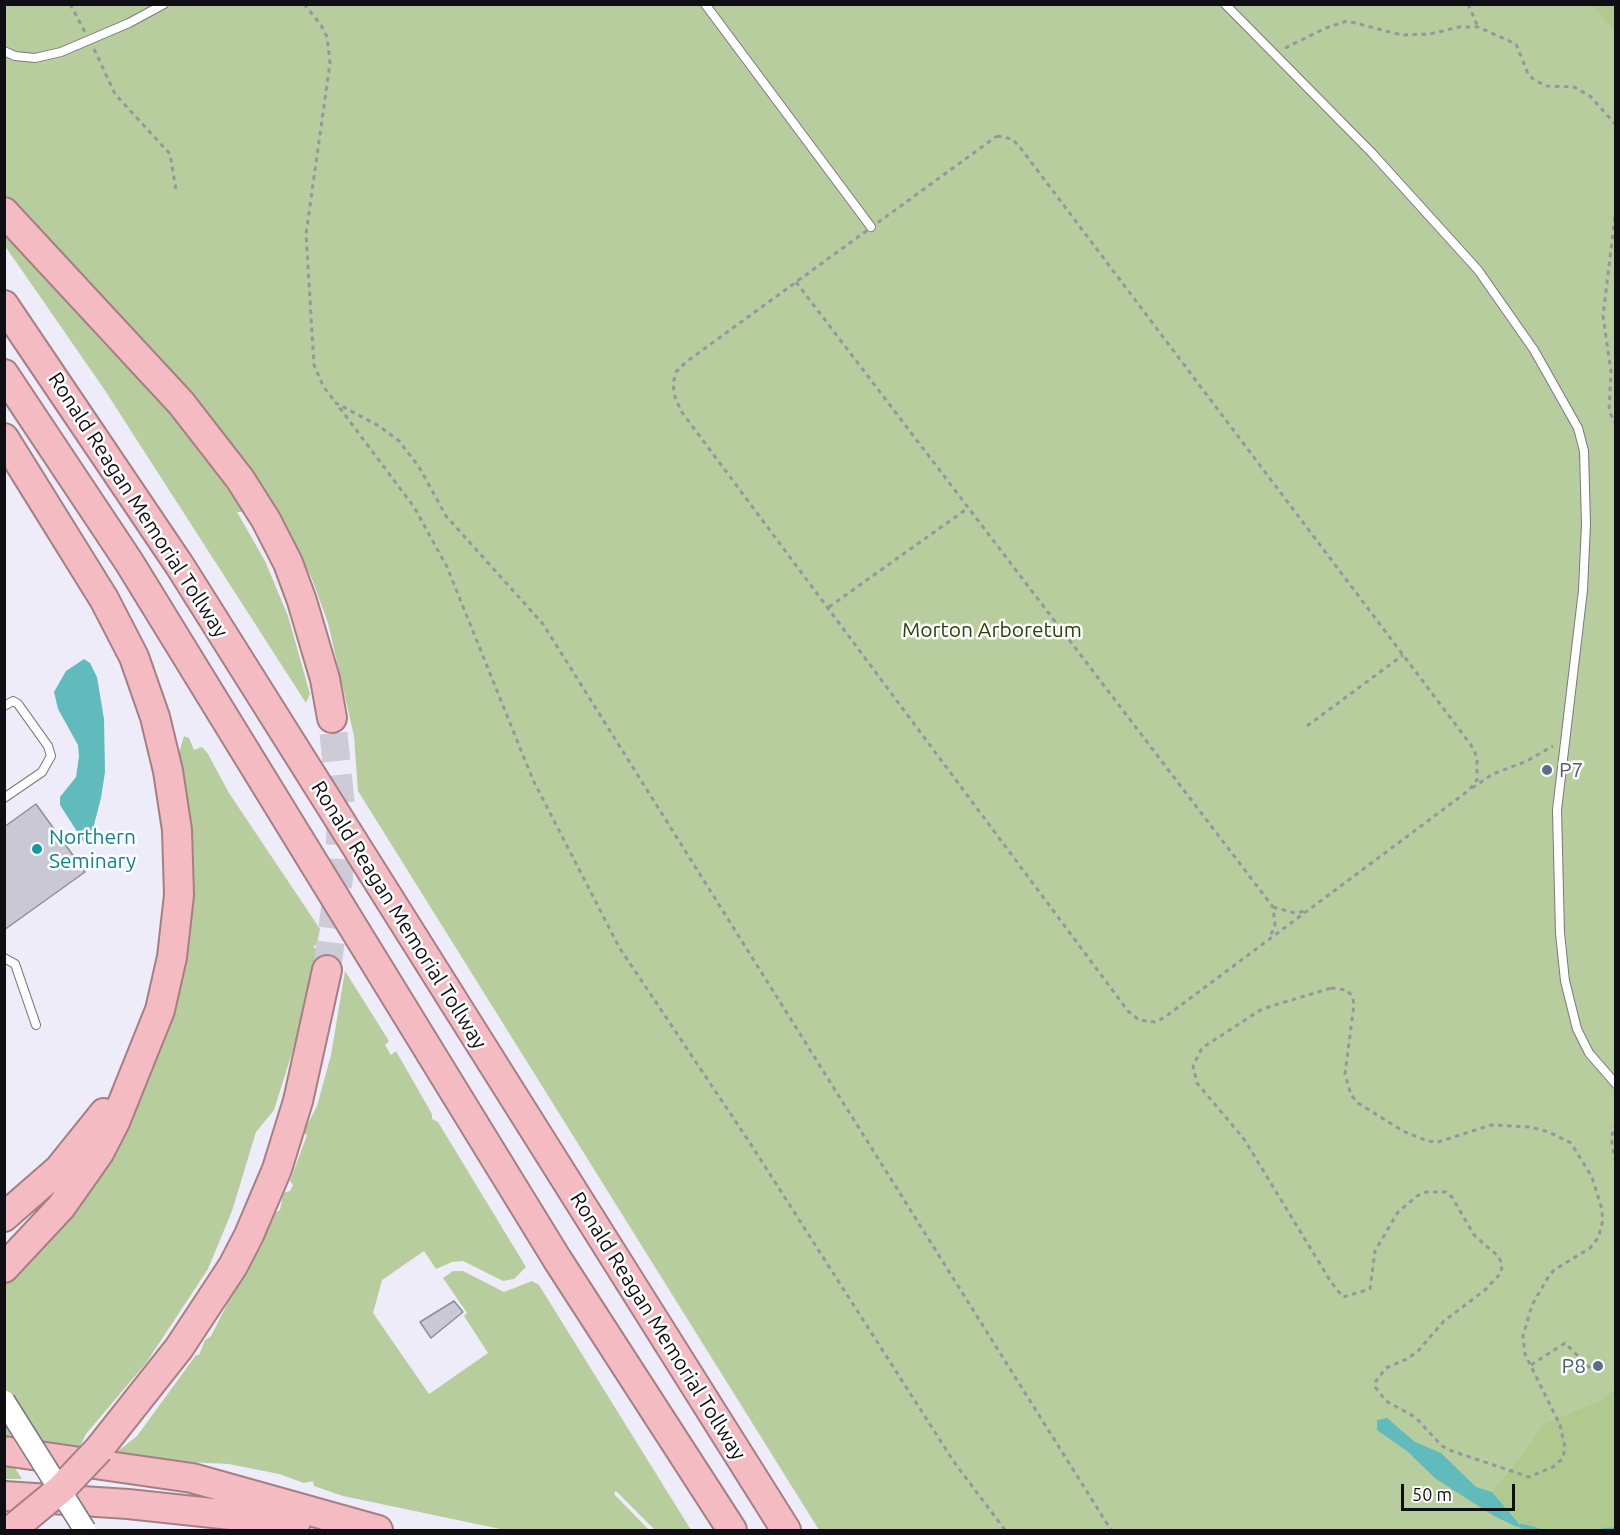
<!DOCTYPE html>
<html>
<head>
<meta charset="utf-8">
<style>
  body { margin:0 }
  #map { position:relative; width:1620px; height:1535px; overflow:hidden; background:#eeecf9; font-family:Ubuntu,sans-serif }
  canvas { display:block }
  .frame { position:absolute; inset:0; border:6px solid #0f0e12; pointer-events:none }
  .scale { position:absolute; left:1401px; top:1484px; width:114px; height:27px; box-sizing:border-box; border:3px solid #0f0e12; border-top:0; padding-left:8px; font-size:18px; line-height:21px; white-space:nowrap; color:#0f0e12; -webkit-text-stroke:4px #fff; paint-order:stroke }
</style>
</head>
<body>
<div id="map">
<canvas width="1620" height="1535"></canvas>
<div class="frame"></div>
<div class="scale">50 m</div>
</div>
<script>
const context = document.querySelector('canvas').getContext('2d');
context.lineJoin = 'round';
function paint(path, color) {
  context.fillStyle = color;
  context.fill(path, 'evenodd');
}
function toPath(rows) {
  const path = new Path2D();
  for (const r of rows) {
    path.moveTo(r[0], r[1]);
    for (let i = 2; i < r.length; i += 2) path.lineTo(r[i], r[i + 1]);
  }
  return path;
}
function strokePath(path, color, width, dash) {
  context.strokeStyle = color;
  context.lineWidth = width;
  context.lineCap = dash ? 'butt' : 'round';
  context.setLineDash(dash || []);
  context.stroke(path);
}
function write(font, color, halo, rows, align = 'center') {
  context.font = font + ' Ubuntu,sans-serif';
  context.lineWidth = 5;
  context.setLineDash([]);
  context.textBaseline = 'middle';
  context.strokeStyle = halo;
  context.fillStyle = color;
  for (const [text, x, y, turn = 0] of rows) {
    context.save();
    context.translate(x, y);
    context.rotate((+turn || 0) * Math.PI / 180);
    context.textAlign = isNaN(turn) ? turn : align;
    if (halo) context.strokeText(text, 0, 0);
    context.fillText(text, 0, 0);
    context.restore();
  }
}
paint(toPath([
  [4,5,1615,5,1615,1530,819,1530,358,791,354,736,328,623,312,579,287,527,268,494,220,429,5,195],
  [4,232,106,346,162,399,250,506,243,512,237,512,265,561,288,616,310,694,306,703,104,389,5,246],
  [184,736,189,738,194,750,202,747,208,754,229,793,320,929,317,944,313,947,317,949,303,1018,274,1110,256,1132,232,1211,208,1269,146,1363,86,1434,80,1446,118,1451,137,1436,196,1355,199,1355,205,1340,211,1336,273,1214,280,1210,283,1193,290,1191,293,1185,290,1181,307,1135,303,1133,317,1106,331,1055,345,971,389,1041,385,1045,391,1055,396,1051,432,1114,432,1119,438,1122,526,1267,514,1279,503,1281,463,1261,452,1262,436,1269,424,1251,382,1280,373,1313,429,1394,488,1353,464,1316,467,1313,443,1278,453,1271,463,1271,504,1292,532,1281,539,1285,691,1530,655,1530,616,1491,614,1494,649,1530,505,1530,343,1496,314,1486,313,1481,304,1483,279,1474,229,1464,165,1461,5,1441,5,1284,27,1266,157,1040,178,756],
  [5,1466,15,1468,22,1479,5,1479]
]), '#b8cd9e');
paint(toPath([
  [1593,5,1615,5,1615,31,1611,27],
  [1615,1390,1615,1530,1527,1530,1492,1492,1522,1456,1543,1425,1601,1400]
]), '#afc98e');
paint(toPath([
  [84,659,90,663,97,677,104,719,105,772,101,798,91,836,85,844,60,805,60,797,76,777,79,756,78,745,58,709,54,692,66,671],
  [1387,1418,1415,1442,1441,1453,1476,1487,1492,1492,1521,1526,1517,1527,1494,1516,1436,1479,1407,1451,1377,1430,1377,1420]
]), '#61babb');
strokePath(toPath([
  [1521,1526,1537,1530],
  [1604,1530,1616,1530]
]), '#61babb', 4.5);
const building = toPath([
  [36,804,85,872,4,930,4,827,36,804],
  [454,1301,463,1312,431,1338,420,1322,454,1301]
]);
paint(building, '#cac8d5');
strokePath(building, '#8f8d99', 1.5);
strokePath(toPath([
  [327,970,339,878,341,807,332,718]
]), '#cdcbd6', 28, [28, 14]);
const lane = toPath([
  [705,4,871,227],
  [1225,4,1372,153,1478,270,1534,350,1578,428,1584,451,1586,524,1583,590,1557,810,1560,933,1565,981,1577,1029,1589,1053,1616,1084],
  [4,51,15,56,35,58,61,52,129,23,164,4],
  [4,706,13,701,18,704,48,746,51,756,42,772,4,798],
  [4,958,15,964,36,1025]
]);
const highway = toPath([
  [4,212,181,403,240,479,266,520,288,563,302,601,325,679,332,718],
  [4,305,180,566,786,1530],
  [4,374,129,562,557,1259,732,1530],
  [4,438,104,599,134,657,155,717,168,771,177,830,179,895,172,957,160,1010,115,1122,99,1153,61,1207,4,1268],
  [4,1217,59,1169,104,1113],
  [99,1449,179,1348,233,1266,249,1235,277,1169,298,1101,327,970],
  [4,1451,192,1478,378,1530],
  [4,1496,128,1504,296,1522]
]);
strokePath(lane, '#797783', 10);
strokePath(highway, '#a47f84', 32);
strokePath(toPath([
  [70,4,85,32],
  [304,4,321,25,327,37,330,63,306,234,314,365,323,386,336,403],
  [1468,4,1478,27],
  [1285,48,1326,28,1347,21,1402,35,1430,34,1459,27,1478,27,1516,44,1528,74,1534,80,1547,86,1574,87,1590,96,1616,125],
  [94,49,115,94,170,154,176,190],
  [997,136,1012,139,1019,146,1471,745,1477,757,1477,780,1468,791,1165,1017,1155,1022,1139,1020,1128,1011,681,411,675,397,673,384,676,372,686,362,997,136],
  [1616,208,1603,316,1611,372,1609,411,1616,425],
  [796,282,1273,907,1275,925,1270,937],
  [829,607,968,508],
  [1307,726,1403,655],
  [1472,788,1493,774,1527,761,1553,746],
  [1273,907,1295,913,1307,911],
  [1331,988,1347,990,1352,996,1354,1004,1345,1074,1351,1095,1358,1103,1403,1131,1427,1141,1438,1142,1491,1125,1530,1127,1549,1132,1571,1143,1592,1177,1601,1206,1603,1220,1598,1238,1590,1248,1554,1270,1547,1279,1532,1305,1523,1336,1525,1354,1560,1425,1565,1447,1563,1458,1553,1467,1529,1477,1452,1451,1442,1446,1415,1417,1386,1401,1375,1387,1376,1381,1386,1368,1407,1359,1418,1351,1444,1321,1485,1290,1501,1273,1502,1265,1499,1257,1474,1235,1452,1197,1446,1192,1426,1192,1417,1196,1398,1212,1375,1251,1370,1289,1343,1297,1331,1282,1244,1139,1197,1083,1193,1066,1202,1048,1262,1009,1331,988],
  [1616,1123,1611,1138,1616,1164],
  [1531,1365,1565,1343,1590,1368],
  [1005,1530,954,1462,750,1143,619,947,533,780,447,567,414,507,336,403,379,426,399,441,419,467,446,516,543,624,1111,1530]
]), '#97959f', 3, [4.5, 4.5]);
strokePath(lane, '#fff', 8);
strokePath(highway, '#f4bcc2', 28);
const secondaryBridge = toPath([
  [4,1401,85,1530]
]);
const highwayBridge = toPath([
  [11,1530,62,1488,99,1449]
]);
strokePath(secondaryBridge, '#797783', 24, []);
strokePath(highwayBridge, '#a47f84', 32, []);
strokePath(secondaryBridge, '#fff', 21);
strokePath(highwayBridge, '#f4bcc2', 28);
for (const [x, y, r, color] of [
  [1547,770,6,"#5c6f8a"],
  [37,849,6,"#0f9aa8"],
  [1598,1366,6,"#5c6f8a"]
]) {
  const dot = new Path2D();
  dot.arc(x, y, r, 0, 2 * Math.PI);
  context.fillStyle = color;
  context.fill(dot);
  strokePath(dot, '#fff', 2);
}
write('21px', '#0f0e12', '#fff', [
  ["Ronald Reagan Memorial Tollway",138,505,57],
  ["Ronald Reagan Memorial Tollway",399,915,58],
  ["Ronald Reagan Memorial Tollway",658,1326,58]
]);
write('21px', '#2b4200', '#fff', [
  ["Morton Arboretum",992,630]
]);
write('21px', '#4e5e75', '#fff', [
  ["P7",1559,770],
  ["P8",1586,1366,"right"]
], 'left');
write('21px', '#0d838f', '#fff', [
  ["Northern",49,837],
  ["Seminary",49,861]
], 'left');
</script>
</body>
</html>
